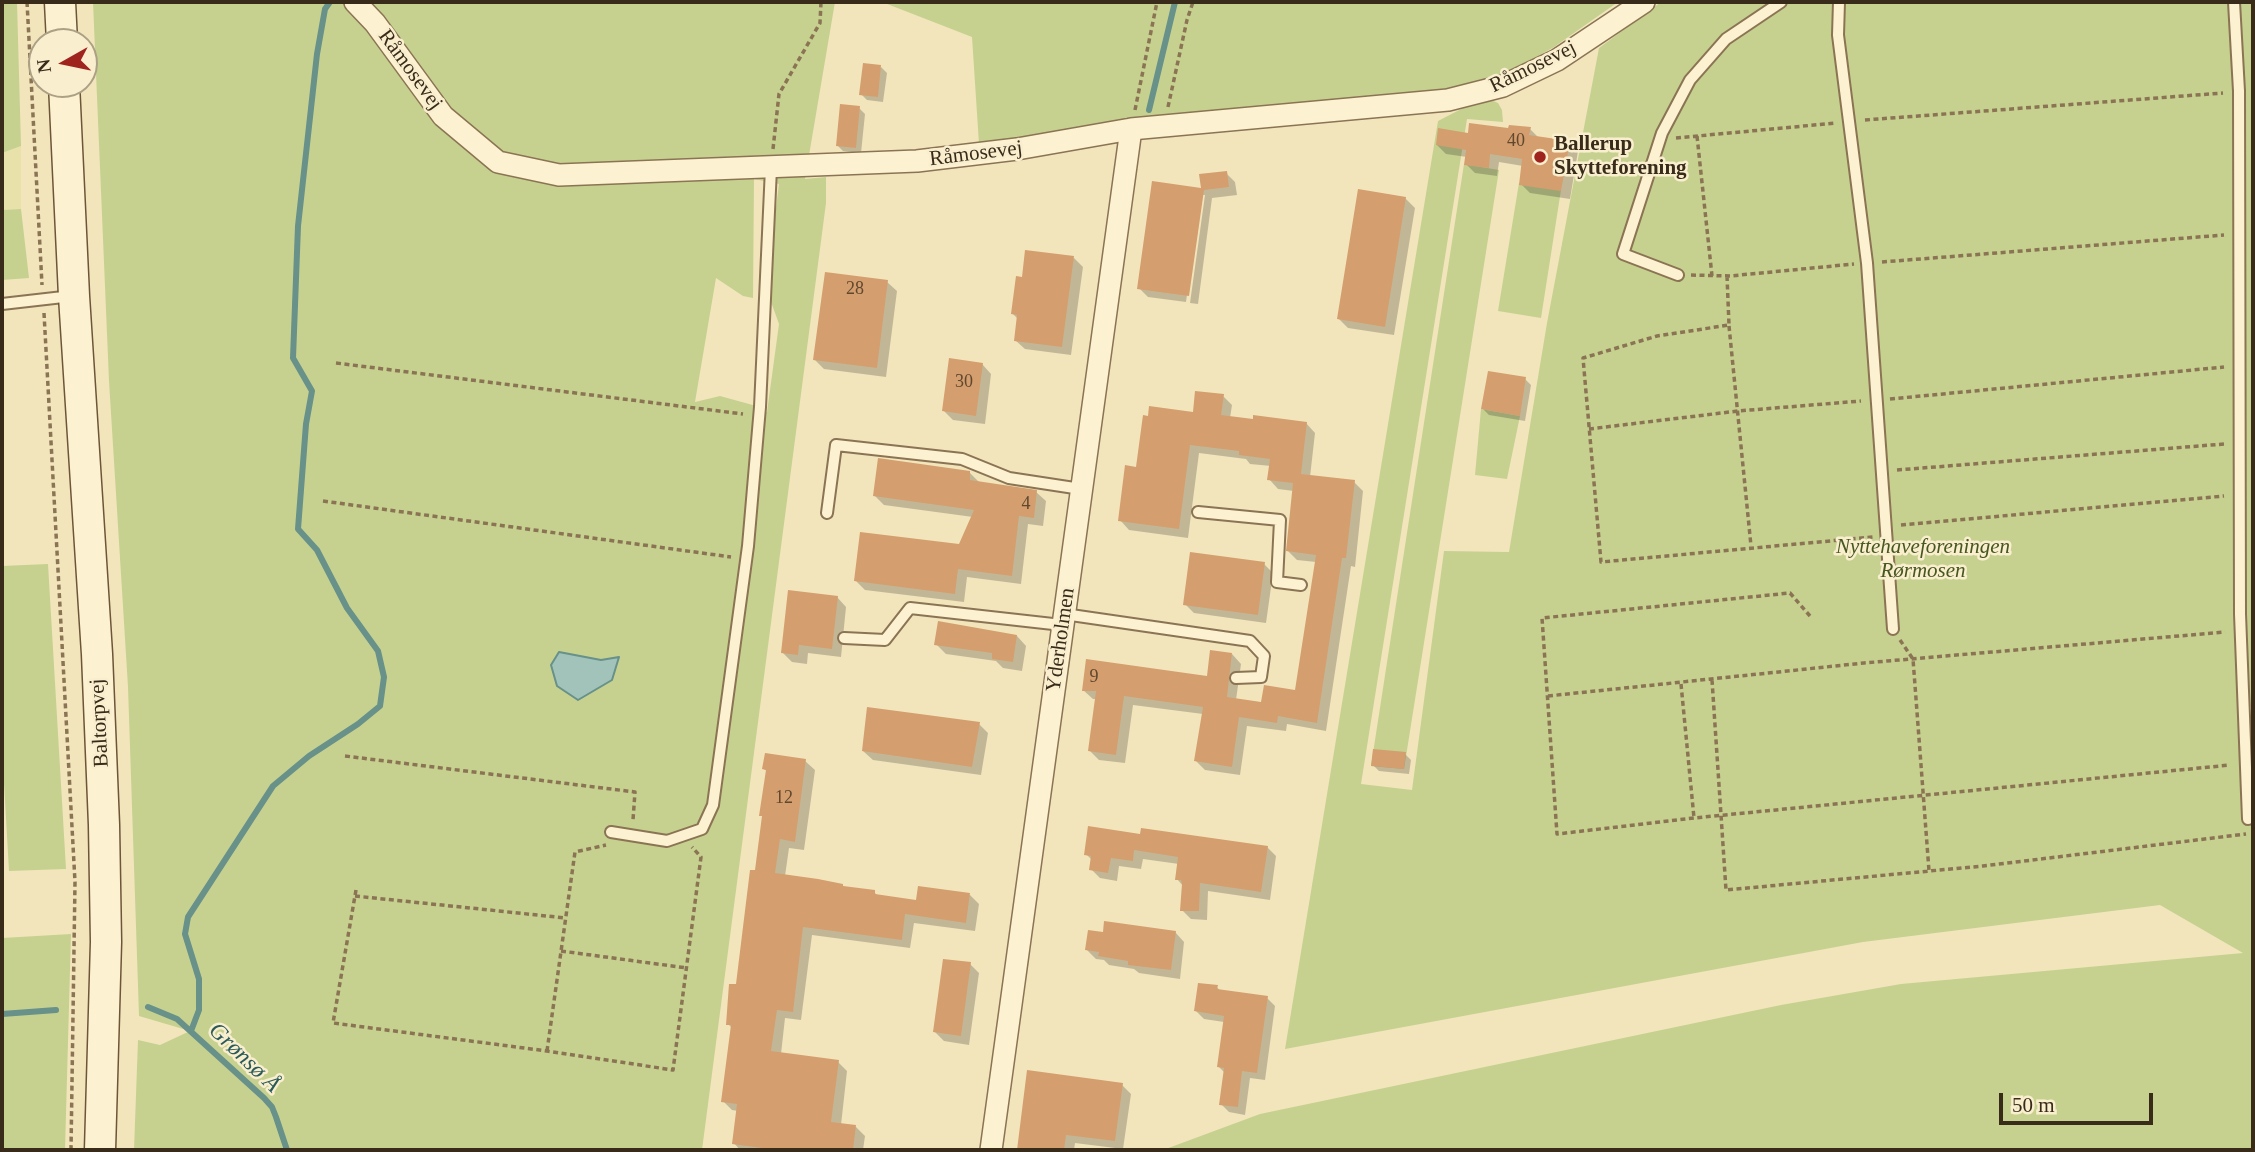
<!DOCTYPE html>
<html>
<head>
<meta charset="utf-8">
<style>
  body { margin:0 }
  #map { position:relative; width:2255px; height:1152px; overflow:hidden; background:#f2e5bc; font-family:"Times New Roman",serif }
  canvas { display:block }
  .frame { position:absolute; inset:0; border:4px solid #392b1a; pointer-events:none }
  .north { position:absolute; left:28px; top:28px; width:70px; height:70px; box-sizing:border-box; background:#f9eecd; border:2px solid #aca085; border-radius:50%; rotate:261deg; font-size:19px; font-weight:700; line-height:28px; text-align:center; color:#392b1a }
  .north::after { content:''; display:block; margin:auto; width:24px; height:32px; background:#a0241e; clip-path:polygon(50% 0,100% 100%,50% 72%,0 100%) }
  .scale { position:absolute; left:1999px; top:1093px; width:154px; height:32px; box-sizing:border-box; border:4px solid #392b1a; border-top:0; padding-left:9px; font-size:21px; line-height:24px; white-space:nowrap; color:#392b1a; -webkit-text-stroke:5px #f9eecd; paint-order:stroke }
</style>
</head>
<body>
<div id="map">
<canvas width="2255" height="1152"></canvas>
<div class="frame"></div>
<div class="north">N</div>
<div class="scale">50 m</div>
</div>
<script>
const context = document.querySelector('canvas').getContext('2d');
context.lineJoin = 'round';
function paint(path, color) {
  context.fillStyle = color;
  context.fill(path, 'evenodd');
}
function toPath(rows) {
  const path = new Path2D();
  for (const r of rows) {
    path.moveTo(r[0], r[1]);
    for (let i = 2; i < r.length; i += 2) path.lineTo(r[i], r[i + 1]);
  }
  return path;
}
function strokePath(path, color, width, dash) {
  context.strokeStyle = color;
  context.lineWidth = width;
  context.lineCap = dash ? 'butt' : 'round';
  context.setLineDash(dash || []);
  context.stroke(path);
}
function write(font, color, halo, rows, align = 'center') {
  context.font = font + ' "Times New Roman",serif';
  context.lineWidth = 5;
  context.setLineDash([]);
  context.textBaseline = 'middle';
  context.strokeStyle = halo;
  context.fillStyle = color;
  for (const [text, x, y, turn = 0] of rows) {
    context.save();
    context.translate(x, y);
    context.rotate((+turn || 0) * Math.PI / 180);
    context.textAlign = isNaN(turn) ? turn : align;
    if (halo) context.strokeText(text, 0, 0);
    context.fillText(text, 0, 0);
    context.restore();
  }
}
paint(toPath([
  [21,146,21,209,2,210,2,153]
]), '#e8e1a9');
paint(toPath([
  [2,2,17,2,21,146,2,153],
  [93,2,835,2,805,179,826,177,826,203,702,1150,134,1150,138,1040,160,1045,190,1031,139,1016,128,687,109,381],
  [754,179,779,184,766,288,779,324,767,412,760,407,720,396,695,402,716,278,743,296,753,298],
  [882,2,1618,2,1554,47,1503,76,1446,90,1133,118,979,144,972,37],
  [1661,2,2253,2,2253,706,2250,707,2253,840,2253,1150,1163,1150,1260,1114,1781,1005,1901,984,2243,953,2160,905,1863,942,1285,1049,1438,121,1469,105,1491,100,1498,103,1502,110,1503,122,1467,119,1361,784,1412,790,1444,551,1509,552,1547,323,1599,48],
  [1464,164,1499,170,1404,769,1371,766],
  [1519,183,1561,190,1541,318,1498,311],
  [21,209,29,278,2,280,2,210],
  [1481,409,1520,416,1507,479,1475,475],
  [48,564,66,869,9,871,2,748,2,566],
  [71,934,65,1150,2,1150,2,938]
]), '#c6d190');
const water = toPath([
  [559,652,601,660,619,657,612,680,578,700,557,686,551,665,559,652]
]);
paint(water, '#a1c3ba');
strokePath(water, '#679189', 2);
paint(toPath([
  [881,67,887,73,883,102,867,100,861,94],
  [859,108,865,114,861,153,843,151,837,145],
  [1530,129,1539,138,1569,142,1578,151,1570,199,1530,193,1521,184,1523,166,1499,162,1497,176,1475,173,1466,164,1467,157,1446,154,1437,145,1469,135],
  [1226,173,1235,182,1237,195,1212,198,1198,304,1190,303,1205,195,1201,195,1186,302,1148,297,1139,288,1203,190],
  [1405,198,1415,208,1394,335,1348,328,1339,319],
  [1074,258,1083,267,1071,355,1025,349,1015,340,1018,319,1013,314,1023,279],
  [887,282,897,291,886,377,824,369,815,360],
  [982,364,991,374,985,424,953,420,944,411],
  [1525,379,1531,385,1525,421,1489,415,1483,409],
  [1223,396,1232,405,1230,418,1306,423,1315,433,1310,477,1354,482,1363,491,1355,567,1351,566,1326,731,1287,724,1286,731,1247,726,1240,775,1205,770,1196,761,1203,714,1133,705,1125,763,1099,760,1090,751,1097,699,1093,699,1083,690,1209,678,1232,654,1241,664,1236,700,1263,704,1296,692,1316,562,1297,560,1288,551,1294,491,1278,489,1269,479,1271,466,1250,464,1246,459,1199,453,1188,538,1129,530,1120,520,1137,469,1194,414],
  [970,473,979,482,1036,492,1046,501,1043,526,1028,524,1021,584,967,577,964,602,865,590,856,581,960,546,973,517,884,505,874,495],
  [1264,564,1273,573,1266,623,1194,613,1185,604],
  [837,597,846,607,841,657,808,653,807,664,792,662,783,653],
  [1017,636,1026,646,1022,671,1003,668,996,661,946,654,936,644],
  [979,724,988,733,981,775,873,760,863,751],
  [1405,754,1411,760,1409,774,1379,771,1373,765],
  [805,761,815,770,804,850,789,848,785,876,874,892,879,897,918,902,970,895,979,904,975,931,914,923,910,948,812,935,801,1020,785,1018,781,1054,838,1062,847,1071,841,1125,856,1127,865,1136,863,1150,740,1150,734,1143,738,1111,732,1110,723,1101,732,1028,728,1024,738,986,764,818,761,815,768,772,764,769],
  [1142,836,1267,847,1276,856,1270,900,1208,891,1207,920,1191,919,1182,910,1183,886,1177,879,1179,864,1143,859,1141,869,1119,866,1117,881,1100,878,1091,869,1092,860,1086,854],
  [1175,932,1184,942,1180,979,1139,973,1134,969,1109,965,1104,960,1096,959,1087,950],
  [970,964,979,973,969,1045,944,1041,935,1032],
  [1217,987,1221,992,1267,998,1275,1006,1265,1080,1250,1078,1245,1115,1229,1112,1221,1104,1225,1073,1219,1067,1224,1022,1204,1019,1196,1011],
  [1029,1072,1122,1085,1131,1094,1123,1149,1075,1143,1074,1150,1018,1150]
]), '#0003');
strokePath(toPath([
  [1149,110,1175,2],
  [148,1007,177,1019,264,1098,272,1107,276,1117,287,1150],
  [2,1014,56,1010],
  [191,1031,199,1010,199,979,185,934,188,917,273,786,309,756,358,724,380,706,384,677,378,651,347,608,317,550,298,529,306,424,312,391,293,358,298,226,317,54,325,9,330,2]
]), '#679189', 6);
paint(toPath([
  [863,63,881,65,878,97,859,95],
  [840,104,860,106,856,148,836,146],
  [1469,123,1508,128,1509,125,1531,127,1529,135,1570,141,1561,191,1519,185,1522,159,1490,154,1489,168,1464,165,1466,150,1436,145,1438,128,1468,133],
  [1227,171,1229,187,1204,190,1189,296,1137,289,1152,181,1201,188,1199,174],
  [1358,189,1406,197,1385,327,1337,319],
  [1025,250,1074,256,1062,347,1014,341,1017,315,1011,314,1016,276,1022,277],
  [825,272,888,280,877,368,813,360],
  [949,358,983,363,976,416,942,411],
  [1488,371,1526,377,1520,416,1481,409],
  [1195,391,1224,394,1221,415,1253,419,1253,415,1307,422,1301,474,1355,480,1346,558,1342,558,1317,723,1278,716,1277,723,1239,717,1232,767,1194,761,1203,707,1124,696,1116,755,1088,751,1096,691,1082,691,1086,659,1207,676,1210,650,1232,653,1227,697,1261,702,1264,685,1295,690,1316,555,1286,551,1293,483,1267,480,1270,459,1239,455,1239,451,1190,445,1179,529,1118,521,1125,465,1136,467,1143,415,1148,416,1149,406,1193,412],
  [878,458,970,471,970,480,1037,490,1034,518,1019,516,1012,576,958,569,955,594,854,581,860,532,959,544,974,510,873,496],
  [1190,552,1265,562,1258,615,1183,605],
  [788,590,838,596,832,649,799,645,798,655,781,653],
  [938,621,1017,635,1013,662,992,659,992,653,934,645],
  [867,707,980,722,972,767,862,751],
  [1373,749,1406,752,1404,769,1371,766],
  [765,753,806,759,795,842,780,839,775,873,818,879,843,884,843,886,875,890,875,894,916,900,918,886,970,893,966,923,905,914,902,940,803,927,793,1012,777,1010,771,1051,839,1060,831,1122,856,1125,853,1150,777,1150,732,1144,737,1104,721,1102,731,1025,726,1025,729,984,736,984,750,870,755,870,762,816,759,816,766,770,762,769],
  [1088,826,1140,834,1141,828,1268,846,1261,892,1200,883,1199,911,1180,911,1182,884,1181,880,1175,880,1178,857,1134,850,1133,861,1111,858,1108,873,1089,870,1091,856,1084,855],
  [1104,921,1176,931,1171,970,1128,965,1128,961,1098,956,1099,952,1085,950,1088,930,1103,932],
  [943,959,971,962,961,1036,933,1032],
  [1198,983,1218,985,1217,989,1268,996,1257,1073,1242,1071,1238,1107,1219,1105,1224,1068,1217,1067,1224,1016,1194,1011],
  [1027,1070,1123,1083,1115,1141,1066,1135,1064,1150,1017,1150]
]), '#d49e6e');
const lane = toPath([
  [1839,2,1838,35,1867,263,1893,629],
  [2234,2,2239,91,2240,614,2248,819],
  [1678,275,1623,254,1662,133,1690,80,1726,39,1781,2],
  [2,304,72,296],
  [1198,512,1280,520,1277,582,1301,585],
  [827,513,836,445,962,459,1009,478,1081,489],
  [1064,614,1250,641,1264,656,1261,677,1236,678],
  [844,638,885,640,910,608,1062,625],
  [611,832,667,841,702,829,713,805,748,546,760,407,771,168]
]);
const street = toPath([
  [355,2,375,23,443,116,498,162,559,175,917,161,1017,149,1131,129,1448,100,1503,86,1557,60,1644,2],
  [991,1150,1131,129]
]);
const secondary = toPath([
  [60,2,62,42],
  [64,84,74,296,97,654,104,825,106,942,100,1150]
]);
strokePath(lane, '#8b7454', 14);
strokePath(street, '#8b7454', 24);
strokePath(secondary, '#6d5538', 33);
strokePath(toPath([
  [27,2,42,285],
  [1168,107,1187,20,1193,2],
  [1135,110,1157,2],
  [1865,120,2223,93],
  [1697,136,1712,276],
  [1676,138,1836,123],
  [773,149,779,94,820,23,821,2],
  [1882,262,2224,235],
  [1691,275,1730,276,1854,264],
  [1727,276,1729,325,1657,336,1583,358,1601,562,1873,537],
  [44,313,75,882,71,1150],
  [1729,326,1751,546],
  [336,363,743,414],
  [1890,399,2224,367],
  [1589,429,1738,411,1861,401],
  [1897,470,2224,444],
  [323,501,731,557],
  [1901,525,2224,496],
  [1810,616,1790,593,1542,618,1557,834,1694,818,2230,765],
  [1900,640,1913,659,1929,871],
  [1712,680,1726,890,1983,866,2246,834],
  [1681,684,1694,818],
  [1548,696,1864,663,2225,632],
  [345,756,635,792,633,820],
  [356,890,333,1023,547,1051,673,1070,701,857,692,847],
  [355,896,566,918],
  [561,951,687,968],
  [547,1051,575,852,606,845]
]), '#8b7454', 3.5, [5, 3.5]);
strokePath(lane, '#fcf1d0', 10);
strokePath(street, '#fcf1d0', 21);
strokePath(secondary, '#fcf1d0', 30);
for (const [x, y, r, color] of [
  [1540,157,7,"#a0241e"]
]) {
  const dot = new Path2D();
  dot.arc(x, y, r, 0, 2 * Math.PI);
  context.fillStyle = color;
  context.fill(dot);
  strokePath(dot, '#f9eecd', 2.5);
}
write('18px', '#60482f', null, [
  ["40",1516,141],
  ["28",855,289],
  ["30",964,382],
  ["4",1026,504],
  ["9",1094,677],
  ["12",784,798]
]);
write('21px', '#392b1a', '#f9eecd', [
  ["Råmosevej",1533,67,-26],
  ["Råmosevej",410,70,54],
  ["Råmosevej",976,154,-7],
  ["Yderholmen",1061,640,-82],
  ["Baltorpvej",100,723,-93]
]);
write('bold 21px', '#392b1a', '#f9eecd', [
  ["Ballerup",1554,145],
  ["Skytteforening",1554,169]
], 'left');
write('italic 21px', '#46571f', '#f9eecd', [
  ["Nyttehaveforeningen",1923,547],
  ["Rørmosen",1923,571]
]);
write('italic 23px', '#285a5a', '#f9eecd', [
  ["Grønsø Å",244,1058,44]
]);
</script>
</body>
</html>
